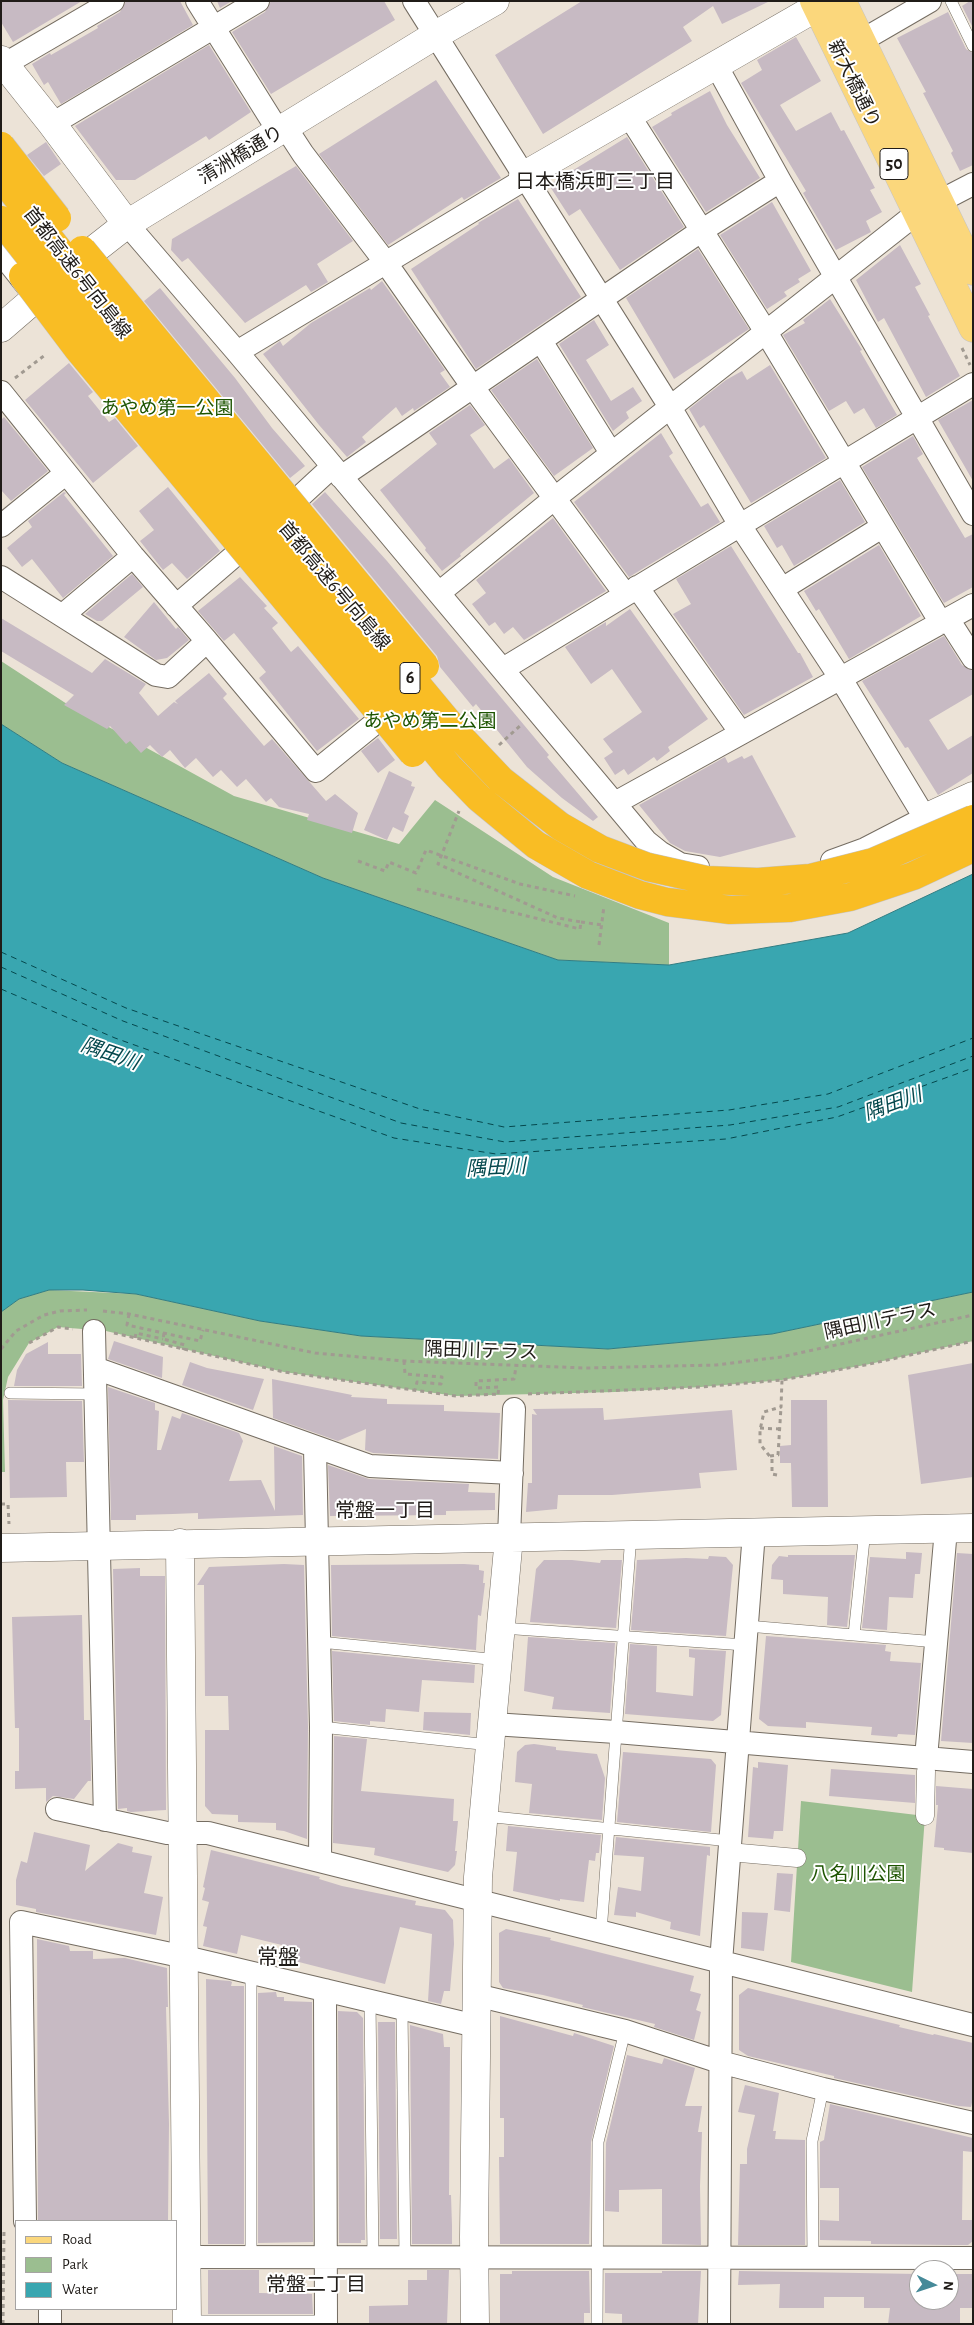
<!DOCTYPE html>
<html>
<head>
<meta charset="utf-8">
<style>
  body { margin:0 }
  #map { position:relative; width:974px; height:2325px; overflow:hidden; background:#ece3d7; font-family:"Alegreya Sans",sans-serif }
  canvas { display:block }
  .frame { position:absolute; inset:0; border:2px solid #201c18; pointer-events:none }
  .legend { position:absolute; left:15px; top:2220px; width:162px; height:90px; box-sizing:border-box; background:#fff; border:1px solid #a6a4a3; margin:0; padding:6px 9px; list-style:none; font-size:15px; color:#201c18 }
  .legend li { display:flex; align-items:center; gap:10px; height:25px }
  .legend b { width:25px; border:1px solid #a6a4a3 }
  .north { position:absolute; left:909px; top:2260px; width:50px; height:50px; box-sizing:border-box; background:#fff; border:1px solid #a6a4a3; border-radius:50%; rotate:94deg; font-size:14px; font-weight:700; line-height:20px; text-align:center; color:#201c18 }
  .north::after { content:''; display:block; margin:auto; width:18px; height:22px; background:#468a99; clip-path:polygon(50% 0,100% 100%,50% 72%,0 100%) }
</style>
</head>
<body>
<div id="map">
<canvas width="974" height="2325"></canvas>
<div class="frame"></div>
<ul class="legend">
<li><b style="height:6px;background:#fbd77c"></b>Road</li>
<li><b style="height:14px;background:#9bbe90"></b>Park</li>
<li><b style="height:14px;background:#39a6b0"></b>Water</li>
</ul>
<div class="north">N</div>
</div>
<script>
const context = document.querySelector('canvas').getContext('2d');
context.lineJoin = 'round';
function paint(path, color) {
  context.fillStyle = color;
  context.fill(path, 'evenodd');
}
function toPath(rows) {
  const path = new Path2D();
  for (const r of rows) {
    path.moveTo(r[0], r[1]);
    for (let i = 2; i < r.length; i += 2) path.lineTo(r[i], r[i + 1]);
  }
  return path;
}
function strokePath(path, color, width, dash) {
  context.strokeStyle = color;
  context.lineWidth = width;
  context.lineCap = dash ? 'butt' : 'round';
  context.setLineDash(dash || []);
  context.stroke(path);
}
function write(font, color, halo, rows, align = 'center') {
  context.font = font + ' "Alegreya Sans","Noto Sans JP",sans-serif';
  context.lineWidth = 4;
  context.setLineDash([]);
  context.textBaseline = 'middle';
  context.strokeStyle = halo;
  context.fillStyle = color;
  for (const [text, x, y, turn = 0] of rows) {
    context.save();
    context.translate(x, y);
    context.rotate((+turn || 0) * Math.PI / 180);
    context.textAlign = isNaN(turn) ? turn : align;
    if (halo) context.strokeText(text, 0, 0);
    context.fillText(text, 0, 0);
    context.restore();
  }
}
paint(toPath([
  [1,661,67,704,234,796,399,844,435,800,553,877,669,923,669,965,558,960,323,878,62,763,1,724],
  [49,1290,136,1294,260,1321,361,1336,608,1349,772,1334,973,1292,973,1341,865,1365,782,1380,701,1387,615,1392,456,1396,284,1372,106,1331,58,1327,29,1343,8,1377,3,1400,5,1472,1,1472,1,1312,19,1299],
  [801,1801,925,1816,912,1992,791,1962]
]), '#9bbe90');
const water = toPath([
  [1,724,62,763,323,878,558,960,669,965,848,933,973,874,973,1292,772,1334,608,1349,361,1336,260,1321,136,1294,83,1290,49,1290,19,1299,1,1312,1,724]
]);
paint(water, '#39a6b0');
strokePath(water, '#327d82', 1);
strokePath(toPath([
  [1,952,126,1008,420,1109,504,1127,729,1110,828,1094,973,1038],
  [1,967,123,1021,401,1123,505,1142,730,1125,838,1107,973,1056],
  [1,989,115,1038,394,1138,496,1154,726,1139,837,1117,973,1068]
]), '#05484d', 1, [6, 5]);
paint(toPath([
  [1,1,82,1,13,42,1,22],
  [126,1,180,1,193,25,61,104,48,82,44,85,32,64,50,53,51,55,98,28,97,26,120,12],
  [217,1,232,1,220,8],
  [271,1,384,1,395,20,271,94,232,32,265,12],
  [582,1,770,1,722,24,713,6,683,27,692,41,543,134,495,55],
  [970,1,973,1,973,28,962,6],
  [948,12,966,49,973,53,973,165,960,171,951,153,953,151,923,93,926,92,897,38],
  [796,37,821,81,780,105,796,131,831,112,841,131,844,130,851,143,875,188,870,190,882,212,866,221,871,232,836,250,803,193,806,191,741,83,762,70,757,60],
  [209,45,251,112,209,140,206,136,135,180,116,180,75,126],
  [436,80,501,178,464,200,462,197,388,245,319,154],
  [710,91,727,125,760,178,706,212,652,127,672,115,671,113],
  [627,137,684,227,620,270,580,209,569,216,549,185],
  [46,142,61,164,44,176,27,155],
  [296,166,353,241,317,264,328,282,311,292,306,285,245,323,188,258,182,262,171,250,172,239],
  [518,199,581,297,476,369,411,269,479,224,478,223],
  [772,202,811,271,798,279,800,282,784,292,787,296,767,309,720,235],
  [900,245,921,284,915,287,930,315,928,316,960,376,926,397,884,318,878,322,856,280],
  [698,249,749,329,674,379,626,298],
  [382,281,445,370,440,373,450,387,414,411,413,408,402,416,396,407,362,437,366,442,347,457,319,425,263,354,280,341,283,346,311,323,370,288,371,290],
  [160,288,235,378,272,428,305,466,290,478,144,301],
  [830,299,862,350,860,351,897,415,876,428,864,408,854,414,846,401,829,411,783,335,805,323,803,320],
  [594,320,609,345,586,360,611,401,633,387,642,401,626,412,629,418,613,431,559,344],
  [537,359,593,448,554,476,491,390],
  [69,363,93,392,88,396,109,422,115,418,138,446,93,483,25,400],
  [770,365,826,458,751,503,704,425,700,428,689,409,726,380,742,371,747,380],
  [973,400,973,481,938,420],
  [470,405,485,425,470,435,494,469,509,458,534,493,460,554,461,556,442,571,425,550,426,548,380,490,437,444,429,433],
  [4,417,48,471,11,501,1,490,1,420],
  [661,433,673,453,669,456,701,507,708,503,720,522,629,577,574,502],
  [913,436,923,454,917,458,965,538,973,534,973,587,944,603,862,467],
  [840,480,865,522,794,566,782,545,777,548,764,526],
  [168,487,220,551,187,579,172,563,163,570,140,541,154,530,139,511],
  [64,492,66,493,64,495,113,556,63,598,32,559,22,567,7,548,32,527,28,521],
  [325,492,387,561,529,731,549,755,547,757,598,817,593,821,562,798,527,767,476,704,473,707,440,667,437,656,312,504],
  [553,518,606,591,524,640,513,627,504,634,495,622,489,626,472,604,486,593,476,580],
  [879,545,921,616,849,659,819,609,816,611,804,591],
  [731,546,798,653,800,653,813,677,744,715,673,614,691,604,676,579],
  [132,574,143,587,102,621,97,621,85,614],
  [240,577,267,606,264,608,278,623,272,628,291,652,298,646,359,719,317,751,259,678,266,672,234,633,224,641,198,611],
  [154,602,176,629,178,627,189,640,167,658,156,660,124,637],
  [630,609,708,719,668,747,670,751,657,761,654,757,628,775,624,769,615,775,604,758,613,752,603,739,642,712,612,669,591,684,565,647,606,622,606,626],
  [1,618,92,673,105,659,146,684,139,693,158,716,174,702,178,704,175,701,209,673,227,694,223,698,264,746,272,739,326,801,335,794,358,813,352,833,307,820,309,814,279,807,271,798,266,802,246,779,237,787,221,770,213,777,196,758,185,768,170,750,162,757,150,745,141,753,130,741,126,744,110,726,107,729,64,705,74,695,1,651],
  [944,636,962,665,973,671,973,694,929,720,948,750,973,735,973,773,938,795,908,747,905,748,862,681],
  [378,738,395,760,378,773,361,751],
  [752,755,796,837,720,857,685,851,670,843,639,805,725,757,728,763,742,756,744,759],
  [389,771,412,782,411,786,415,787,404,813,409,816,403,832,393,827,387,840,364,830],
  [114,1341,163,1357,162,1378,108,1359],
  [48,1342,48,1354,81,1354,82,1386,14,1386,17,1370,26,1354],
  [190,1362,207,1368,264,1379,253,1410,182,1385],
  [973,1363,973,1477,921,1484,908,1375],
  [272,1379,352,1395,351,1397,387,1399,387,1404,444,1405,444,1411,500,1413,498,1459,373,1453,365,1450,366,1429,338,1441,273,1418],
  [108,1387,155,1403,155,1410,159,1411,157,1450,161,1450,172,1416,180,1419,182,1413,239,1433,243,1441,229,1481,261,1480,275,1511,274,1446,302,1456,303,1515,198,1519,198,1513,173,1514,136,1515,136,1520,111,1520],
  [8,1400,82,1401,84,1462,66,1462,67,1497,10,1498],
  [791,1400,827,1400,828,1507,792,1507,791,1463,780,1463,780,1446,791,1445],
  [603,1408,604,1420,732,1410,737,1470,699,1473,701,1488,612,1495,558,1495,557,1509,526,1512,528,1483,532,1483,532,1414,537,1415,533,1409],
  [328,1465,369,1479,469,1484,468,1492,495,1493,495,1510,446,1511,446,1515,330,1516],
  [906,1552,922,1553,920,1574,915,1574,913,1598,889,1597,887,1630,862,1628,870,1557,906,1559],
  [957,1553,973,1554,973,1743,941,1741],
  [788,1555,855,1555,847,1627,827,1625,828,1597,783,1594,783,1580,771,1579,772,1565,779,1556,788,1557],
  [709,1556,726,1557,733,1565,726,1636,631,1630,637,1560,686,1558,708,1559],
  [544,1560,572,1560,600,1563,601,1560,622,1560,616,1628,530,1622,536,1569],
  [284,1564,304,1565,308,1727,307,1839,284,1831,276,1830,276,1823,238,1822,238,1815,212,1814,205,1806,205,1730,229,1730,228,1696,205,1696,204,1585,197,1585,209,1567],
  [464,1564,479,1565,479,1570,484,1571,483,1583,485,1583,481,1616,478,1615,476,1650,332,1636,331,1565],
  [140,1568,140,1576,165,1576,166,1810,131,1812,127,1811,127,1808,118,1809,113,1569],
  [82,1615,84,1720,90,1720,91,1781,88,1781,74,1799,53,1796,46,1802,46,1788,15,1789,15,1771,19,1771,19,1728,15,1728,12,1617],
  [766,1636,886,1645,885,1651,891,1652,890,1661,921,1663,915,1735,898,1734,897,1737,871,1735,872,1727,806,1722,806,1728,768,1726,759,1719],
  [528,1637,615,1643,610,1713,552,1709,554,1697,524,1691],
  [630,1644,657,1646,656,1692,693,1696,695,1658,689,1657,689,1649,726,1651,721,1715,713,1721,625,1714],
  [332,1651,475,1665,474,1683,422,1680,419,1712,386,1709,385,1722,370,1721,370,1725,334,1721],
  [424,1712,471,1713,470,1735,423,1730],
  [334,1736,367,1739,361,1791,454,1799,453,1821,458,1821,455,1851,457,1851,455,1865,448,1872,374,1855,375,1848,333,1843],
  [534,1744,556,1747,556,1750,597,1754,605,1778,602,1820,529,1813,532,1784,515,1782,517,1752,525,1745],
  [623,1752,711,1759,716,1765,711,1832,617,1822],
  [758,1762,788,1765,783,1831,774,1831,773,1839,748,1837,753,1767,758,1768],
  [831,1769,915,1775,915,1803,829,1796],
  [936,1786,973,1789,973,1853,944,1850,944,1848,934,1847,938,1805,936,1805],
  [508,1826,601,1835,599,1853,596,1853,595,1861,589,1860,584,1902,560,1899,560,1901,513,1891,517,1852,506,1851],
  [34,1832,90,1845,85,1871,118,1843,133,1847,132,1852,152,1856,144,1893,163,1897,156,1935,36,1912,36,1909,16,1905,16,1880,21,1861,27,1863],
  [616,1837,710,1847,710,1856,707,1855,700,1936,670,1929,671,1922,636,1912,636,1917,614,1915,618,1887,641,1891,644,1857,614,1855],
  [211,1850,320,1877,319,1879,342,1886,416,1901,415,1905,445,1910,453,1920,454,1944,450,1991,444,1991,441,2004,428,2001,432,1934,400,1927,385,1984,295,1961,298,1949,241,1935,237,1954,203,1946,207,1927,203,1926,209,1902,202,1900,205,1888,203,1887],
  [777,1873,793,1874,790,1912,774,1910],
  [742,1912,768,1913,764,1951,741,1948],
  [506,1929,551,1938,550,1940,694,1976,690,1991,701,1994,696,2010,701,2012,694,2040,654,2027,655,2024,582,2007,583,2005,543,1995,503,1988,499,1982,499,1933],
  [37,1939,69,1946,70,1951,93,1951,93,1959,125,1958,167,1968,168,2007,166,2007,169,2124,168,2221,38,2221],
  [206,1979,230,1981,232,1982,231,1986,244,1986,244,2244,208,2244],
  [748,1988,900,2025,899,2027,933,2035,934,2034,973,2043,973,2098,971,2107,958,2106,834,2078,834,2076,748,2056,739,2050,739,1995],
  [276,1992,277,1997,284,1997,284,2001,312,2002,313,2242,258,2243,258,1993],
  [338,2011,357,2012,363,2018,365,2240,361,2240,361,2243,339,2243],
  [500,2016,573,2036,574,2033,614,2046,591,2142,589,2244,500,2244,499,2157,504,2157,504,2118,500,2118],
  [378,2022,395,2022,397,2239,380,2239],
  [410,2025,443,2034,444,2047,450,2047,449,2195,451,2195,452,2226,452,2244,412,2244],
  [627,2055,662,2064,664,2058,695,2068,685,2106,702,2106,698,2132,702,2132,700,2186,701,2245,662,2244,662,2189,619,2190,619,2212,605,2211,606,2143],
  [745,2085,779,2093,773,2131,776,2131,775,2139,805,2140,805,2245,738,2245,740,2164,747,2164,747,2149,755,2115,738,2112],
  [830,2104,973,2138,973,2152,963,2151,962,2220,973,2220,973,2241,968,2245,949,2245,871,2244,871,2241,820,2240,820,2220,839,2221,839,2188,820,2188,820,2142,824,2140],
  [208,2270,259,2270,259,2293,312,2294,313,2314,208,2314],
  [427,2270,449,2270,447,2324,369,2324,369,2306,408,2305,408,2280,427,2280],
  [512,2271,589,2271,590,2313,584,2313,584,2324,500,2324,500,2274,512,2274],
  [662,2271,701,2271,698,2324,622,2324,622,2314,605,2313,605,2273,662,2273],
  [739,2271,919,2274,919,2300,949,2300,949,2274,973,2274,973,2308,960,2308,960,2324,888,2324,890,2308,864,2308,864,2297,824,2297,824,2308,779,2308,780,2284,738,2285]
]), '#c7bac3');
const service = toPath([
  [951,1,973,46],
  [10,1393,96,1394],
  [747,1626,937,1642],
  [502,1628,745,1645],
  [854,1635,865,1530],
  [320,1642,499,1660],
  [321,1727,490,1745],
  [484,1816,730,1841],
  [601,1932,631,1535],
  [370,2001,373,2258],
  [402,2009,405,2258],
  [251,2257,251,1973],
  [813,2258,812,2141,823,2089],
  [187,2321,326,2321],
  [597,2324,598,2142,625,2031]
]);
const pedestrian = toPath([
  [925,1816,926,1771],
  [729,1852,797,1858]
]);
const minor = toPath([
  [197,1,279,132],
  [414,1,670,407,741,527,841,679,925,818,865,849,832,861],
  [861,41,930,1],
  [5,64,113,1],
  [716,65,780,181,973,514],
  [628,114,766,332,941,623],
  [52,124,258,1],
  [286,128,303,154,386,263,472,386,625,594],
  [127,224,237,352,646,841,661,853,680,864,698,867],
  [1,253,32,292],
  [541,341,611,453],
  [237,352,525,179],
  [1,392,133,556,207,641,168,677,156,675,1,577],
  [341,477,701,231,780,181],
  [280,515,332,467],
  [1,526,65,474],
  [637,587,741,733],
  [782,589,882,527],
  [439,593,555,498,917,213,973,184],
  [176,606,255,538],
  [63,615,133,556],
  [948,619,973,658],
  [207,641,316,771,374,724],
  [503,669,973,384],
  [615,803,973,605],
  [94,1331,105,1820],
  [95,1368,370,1466,512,1473],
  [315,1448,321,1727,320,1860],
  [509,1537,514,1409],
  [493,1724,616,1732,973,1762],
  [926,1758,946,1529],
  [57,1809,167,1833,208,1833,973,2025],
  [325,1990,326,2324],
  [476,1995,625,2031,720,2062,823,2089,973,2123],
  [25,2221,21,1922,185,1957,476,2026],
  [176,2257,973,2258],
  [50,2324,50,2309],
  [719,2324,721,1962,754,1532]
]);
const tertiary = toPath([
  [1,60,52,124,127,224],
  [523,176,817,7],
  [925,818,973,796],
  [180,1543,187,2324],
  [1,1548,973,1528],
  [475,2324,474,2237,478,1877,509,1537]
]);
const secondary = toPath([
  [1,328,67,271,127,224,434,36,495,1]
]);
const primary = toPath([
  [814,1,973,328],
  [842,1,973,271]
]);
strokePath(service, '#756d62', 12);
strokePath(pedestrian, '#756d62', 19);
strokePath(minor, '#756d62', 24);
strokePath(tertiary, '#756d62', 29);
strokePath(secondary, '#756d62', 29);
strokePath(primary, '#c5c4c3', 29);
strokePath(toPath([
  [962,348,970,365],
  [15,378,45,355],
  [499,745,522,724],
  [358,861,385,871,389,862,416,873,426,850,520,884,575,896],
  [417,889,580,929,581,922,558,918,438,864,459,811],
  [581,922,602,925],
  [599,945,604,906],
  [103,1311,129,1314,315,1353,404,1361,585,1368,716,1365,781,1357,973,1315],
  [129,1314,127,1325,200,1341,203,1330],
  [114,1333,284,1372,456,1396,499,1394],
  [164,1333,163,1339,185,1345,183,1350],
  [135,1338,136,1333,163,1339],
  [29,1343,58,1327,73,1329],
  [1,1349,16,1331,44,1315,60,1311,87,1310],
  [404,1361,405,1374,442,1377,441,1384,417,1382,415,1390],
  [498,1394,499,1387,476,1388,476,1381,514,1379,516,1367],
  [528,1394,701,1387,782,1380,865,1365,973,1341],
  [760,1428,779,1429],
  [770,1456,778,1455,781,1407],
  [777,1475,772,1474,772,1459,760,1444,760,1430,764,1412,781,1407,782,1380],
  [1,1504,8,1504,9,1524],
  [3,2324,4,2228]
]), '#a19a91', 3, [4, 4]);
strokePath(service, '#fff', 11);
strokePath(pedestrian, '#fff', 18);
strokePath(minor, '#fff', 22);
strokePath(tertiary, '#fff', 28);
strokePath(secondary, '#fff', 28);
strokePath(primary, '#fbd77c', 28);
const motorwayBridge = toPath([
  [1,146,57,218],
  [1,177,109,314,463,740,501,780,560,826,600,849,648,867,706,880,758,882,810,878,873,862,973,819],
  [1,220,87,329,449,767,479,798,536,845,588,875,640,895,667,902,730,910,790,908,850,897,913,876,973,848],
  [82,250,425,666],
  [23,276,78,349,413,753]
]);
strokePath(motorwayBridge, '#c5c4c3', 29, []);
strokePath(motorwayBridge, '#f9bd24', 28);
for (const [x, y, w] of [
  [894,164,28],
  [410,678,20]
]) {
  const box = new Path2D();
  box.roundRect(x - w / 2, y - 15.5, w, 31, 4);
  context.fillStyle = '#fff';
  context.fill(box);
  strokePath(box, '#201c18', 1);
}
write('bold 18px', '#201c18', null, [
  ["50",894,164],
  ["6",410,678]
]);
write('19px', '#201c18', '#fff', [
  ["新大橋通り",854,84,64],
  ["清洲橋通り",241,155,-31],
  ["首都高速6号向島線",77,273,52],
  ["首都高速6号向島線",334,586,50],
  ["隅田川テラス",880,1321,-12],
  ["隅田川テラス",481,1351,2]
]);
write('19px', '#1d5401', '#fff', [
  ["あやめ第一公園",167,408],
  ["あやめ第二公園",430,721],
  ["八名川公園",858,1874]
]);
write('20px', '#201c18', '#fff', [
  ["日本橋浜町三丁目",595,182],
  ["常盤一丁目",385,1511],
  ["常盤二丁目",316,2285]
]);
write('italic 20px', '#05484d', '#fff', [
  ["隅田川",110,1054,19],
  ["隅田川",893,1104,-20],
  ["隅田川",496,1168,-3]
]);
write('21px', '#201c18', '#fff', [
  ["常盤",278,1958]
]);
</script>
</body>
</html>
